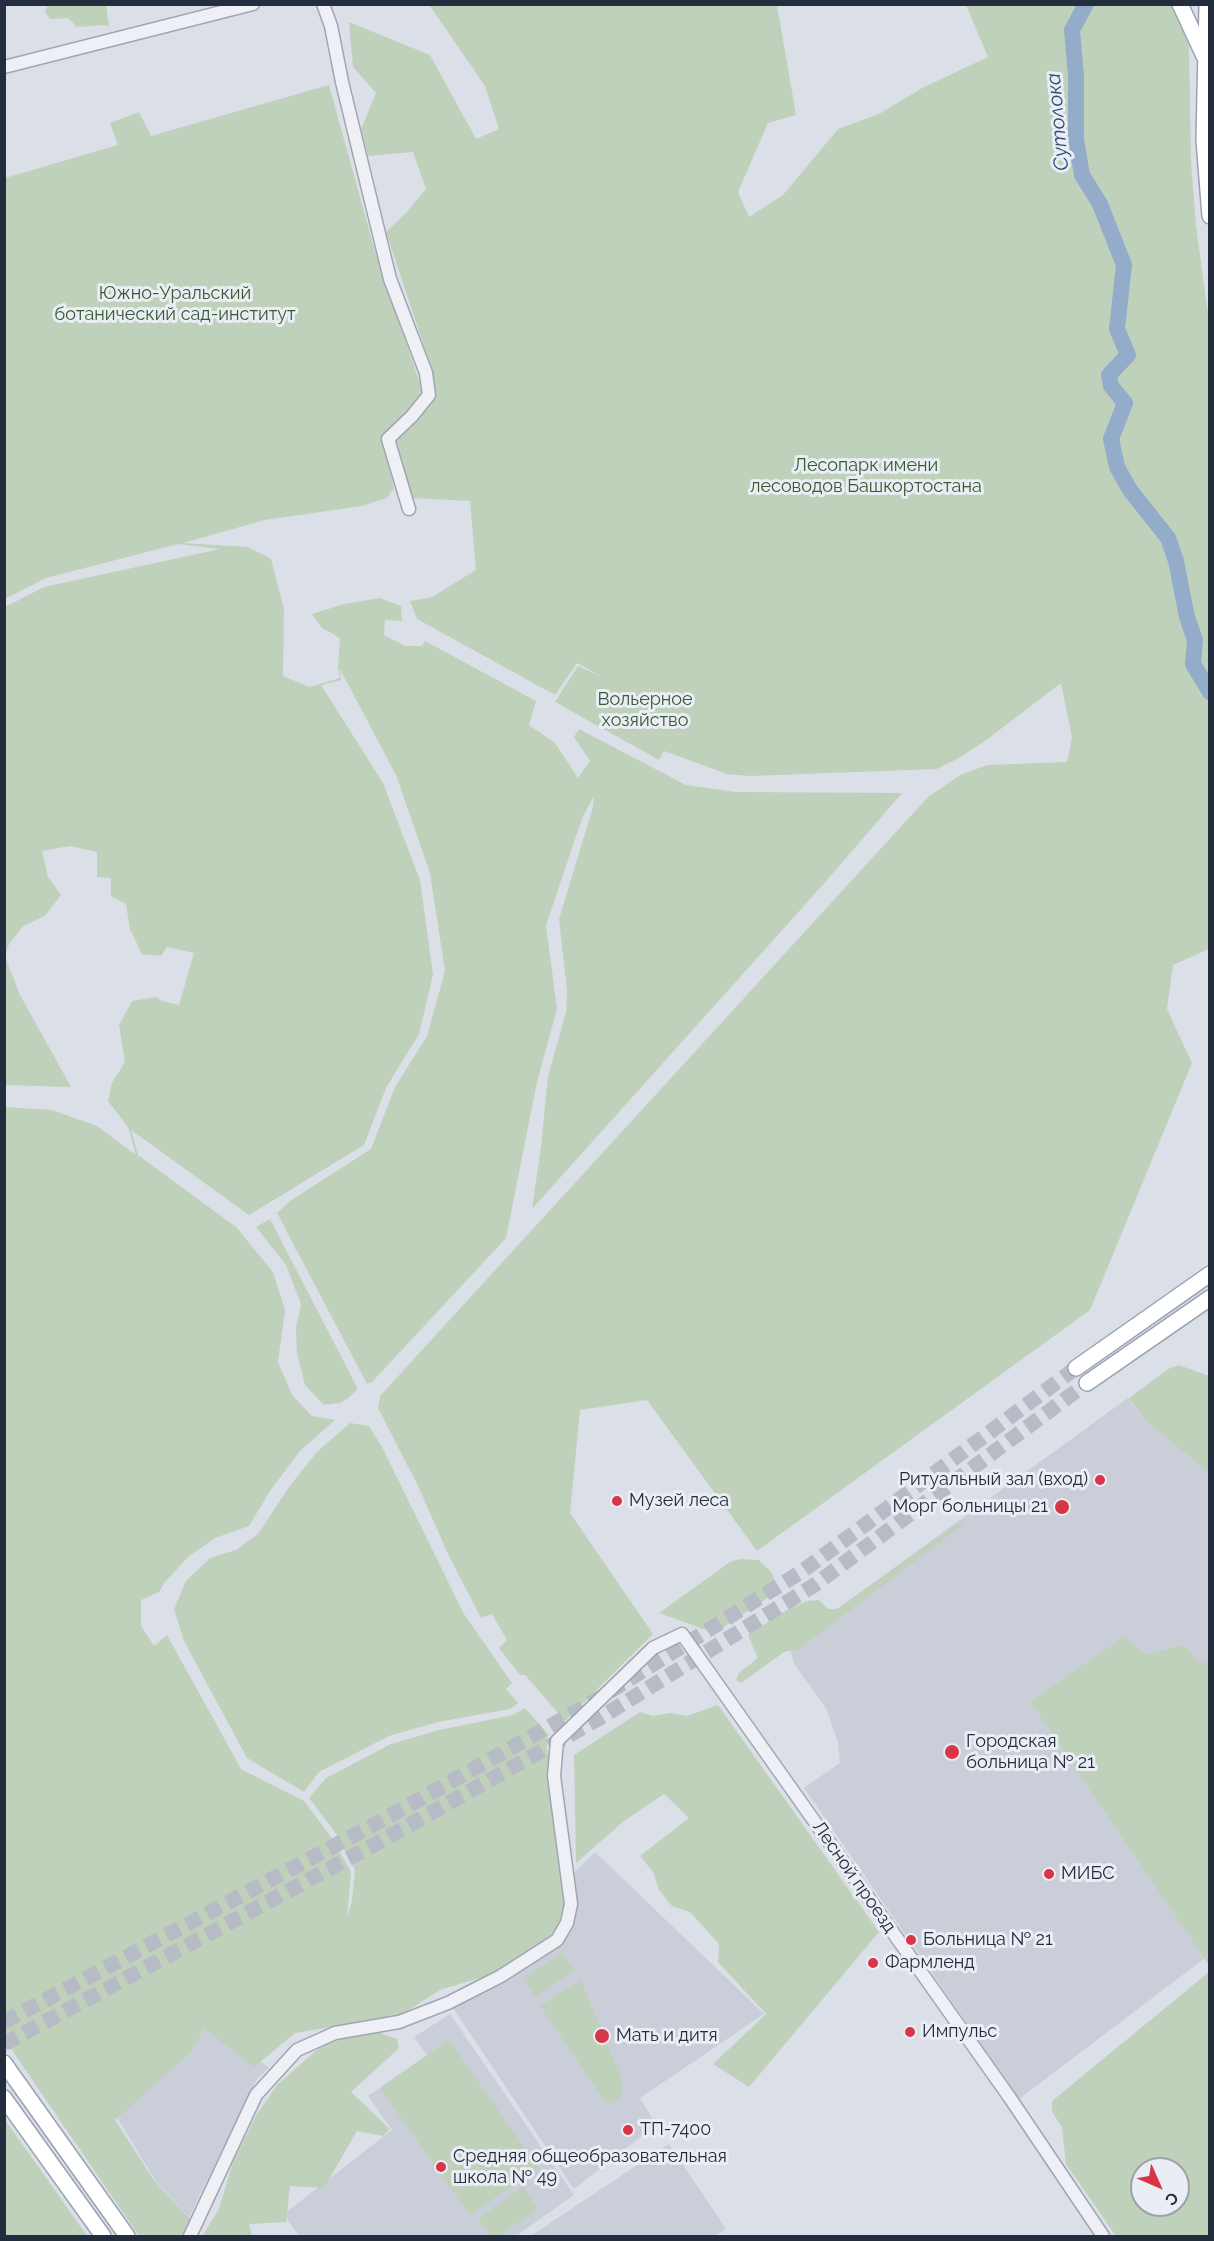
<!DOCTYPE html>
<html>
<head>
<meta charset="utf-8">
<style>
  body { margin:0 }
  #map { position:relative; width:1214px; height:2241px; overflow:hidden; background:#dbdfe7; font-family:Raleway,sans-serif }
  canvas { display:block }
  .frame { position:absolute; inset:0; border:6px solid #242d3d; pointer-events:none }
  .north { position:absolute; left:1130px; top:2157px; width:60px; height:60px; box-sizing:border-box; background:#eaeef4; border:2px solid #9ba1ab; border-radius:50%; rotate:135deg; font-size:16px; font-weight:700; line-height:24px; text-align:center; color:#242d3d }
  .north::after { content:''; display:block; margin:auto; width:21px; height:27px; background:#d73548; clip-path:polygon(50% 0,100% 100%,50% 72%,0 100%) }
</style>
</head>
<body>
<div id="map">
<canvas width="1214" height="2241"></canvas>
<div class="frame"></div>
<div class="north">С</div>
</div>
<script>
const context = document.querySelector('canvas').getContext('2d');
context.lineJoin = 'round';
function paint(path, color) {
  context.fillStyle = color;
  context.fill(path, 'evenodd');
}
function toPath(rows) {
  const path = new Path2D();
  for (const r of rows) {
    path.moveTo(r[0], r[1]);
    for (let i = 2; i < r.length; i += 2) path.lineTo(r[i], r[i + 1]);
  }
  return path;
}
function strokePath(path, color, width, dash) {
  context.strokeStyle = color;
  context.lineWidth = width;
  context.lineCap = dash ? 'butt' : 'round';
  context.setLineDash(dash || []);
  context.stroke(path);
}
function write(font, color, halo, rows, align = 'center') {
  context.font = font + ' Raleway,sans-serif';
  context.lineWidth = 6;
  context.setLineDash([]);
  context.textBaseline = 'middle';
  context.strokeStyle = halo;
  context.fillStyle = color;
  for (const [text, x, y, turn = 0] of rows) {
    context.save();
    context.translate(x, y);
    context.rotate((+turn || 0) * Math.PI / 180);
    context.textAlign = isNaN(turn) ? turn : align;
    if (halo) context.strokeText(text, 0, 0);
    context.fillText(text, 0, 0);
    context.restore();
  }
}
paint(toPath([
  [1128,1398,1144,1419,1209,1474,1209,1660,1200,1665,1184,1644,1145,1655,1030,1702,1205,1958,1019,2099,804,1788,840,1763,838,1742,826,1708,794,1664,789,1644],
  [595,1852,764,2014,640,2098,656,2125,574,2189,453,2008,560,1943,572,1930,576,1908,573,1874],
  [450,2014,574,2195,516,2236,299,2236,284,2214,392,2130,368,2096,427,2055,414,2037],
  [211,2022,269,2068,257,2079,189,2217,155,2180,115,2114],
  [669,2144,726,2229,715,2236,532,2235]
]), '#c9ced9');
paint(toPath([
  [48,5,106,5,109,26,102,25,77,27,68,18,50,19,45,12],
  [405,5,777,5,796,115,768,123,738,192,749,217,783,195,838,129,879,114,922,88,988,57,966,5,1175,5,1189,46,1191,162,1196,226,1210,329,1209,949,1173,965,1167,1009,1192,1063,1090,1310,757,1551,647,1400,580,1410,570,1513,653,1634,565,1721,525,1675,520,1675,499,1648,507,1640,492,1614,481,1618,448,1554,418,1486,378,1408,380,1396,928,797,960,775,987,765,1067,762,1072,737,1061,683,985,741,959,758,937,769,750,776,727,774,664,751,659,760,555,702,578,666,604,678,577,663,555,695,417,619,410,601,432,597,476,570,470,501,412,498,383,438,394,488,387,498,362,506,265,520,183,543,248,547,271,559,284,609,283,676,309,687,340,678,338,668,340,638,322,628,312,614,344,604,380,598,401,606,402,621,385,620,384,635,405,646,422,646,425,641,536,701,529,725,555,743,578,778,590,761,574,737,579,729,686,785,736,792,902,793,828,879,532,1209,541,1147,548,1076,566,1012,567,991,559,919,593,807,594,796,583,816,546,925,557,1009,537,1082,506,1238,372,1382,367,1384,277,1213,290,1201,371,1149,395,1087,427,1036,445,971,430,873,396,775,340,669,341,680,321,685,383,783,420,880,433,975,419,1034,386,1088,364,1145,249,1215,131,1130,138,1155,236,1227,273,1272,285,1310,278,1362,292,1395,312,1416,335,1420,299,1452,270,1491,249,1526,215,1538,188,1557,165,1582,159,1592,141,1600,141,1626,154,1646,167,1635,241,1769,304,1801,332,1838,351,1872,347,1917,352,1901,355,1870,337,1835,309,1798,326,1778,391,1744,439,1730,513,1715,525,1708,549,1735,546,1739,565,1903,558,1933,503,1971,440,1990,399,2016,295,2033,254,2067,204,2028,191,2052,115,2120,154,2180,193,2222,183,2236,139,2236,5,2040,4,1107,52,1110,97,1126,136,1155,128,1127,108,1101,112,1083,125,1062,119,1025,132,1001,156,997,162,1001,179,1005,194,953,167,947,161,956,142,954,130,929,126,904,111,896,111,878,97,877,97,852,70,846,42,851,48,877,61,895,45,916,23,926,9,944,5,956,20,995,71,1087,5,1085,5,607,44,587,220,549,178,544,46,578,5,599,5,178,118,145,110,123,139,112,151,136,329,85,374,248,420,383,430,400,434,376,386,232,405,214,426,189,413,152,368,156,361,129,376,93,353,67,349,22,430,55,476,139,499,129,485,86,430,6],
  [270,1219,358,1389,347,1399,340,1403,324,1405,305,1385,297,1353,296,1328,301,1304,286,1265,256,1227],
  [1179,1365,1209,1376,1209,1474,1144,1419,1129,1398,1168,1369],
  [350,1423,369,1426,382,1447,464,1614,512,1683,506,1689,518,1703,510,1709,438,1722,389,1736,319,1772,304,1792,247,1758,184,1641,174,1609,186,1581,210,1558,236,1550,258,1534,289,1487,317,1452],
  [961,1521,964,1524,799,1649,784,1652,741,1683,736,1680,739,1673,758,1658,748,1635,787,1610,807,1601,819,1600,828,1609,837,1609],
  [740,1559,759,1560,771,1572,775,1581,772,1595,718,1631,712,1632,659,1613,730,1562],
  [1125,1636,1145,1655,1184,1644,1200,1664,1209,1660,1209,1965,1030,1702],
  [718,1705,879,1932,749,2087,713,2064,766,2014,718,1962,719,1944,690,1912,672,1906,659,1890,653,1872,640,1856,689,1818,664,1794,624,1821,576,1863,574,1755,640,1712,653,1716,670,1713,687,1716],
  [562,1953,574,1971,535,1997,523,1978],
  [1209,1972,1209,2236,1116,2236,1066,2164,1062,2127,1052,2112,1052,2101],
  [1142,2169,1178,2169,1178,2205,1142,2205],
  [581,1980,621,2078,623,2087,618,2100,607,2104,540,2006],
  [372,2030,397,2039,399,2048,351,2092,390,2129,383,2136,357,2131,324,2188,290,2186,286,2222,249,2224,252,2236,202,2236,219,2209,233,2162,257,2114,278,2084,326,2042],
  [449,2040,538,2167,470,2215,380,2088],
  [5,2120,52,2186,87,2236,5,2236],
  [523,2187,538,2209,499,2236,491,2236,478,2219]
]), '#c0d1bb');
strokePath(toPath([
  [1086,4,1072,30,1076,76,1076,139,1082,175,1100,204,1124,265,1117,329,1128,355,1109,375,1111,386,1125,403,1111,439,1117,467,1130,490,1168,538,1176,561,1187,617,1195,640,1193,664,1210,692]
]), '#93acca', 16);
strokePath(toPath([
  [4,2022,377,1823,593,1702,804,1570,1076,1368],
  [4,2044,383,1840,600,1718,813,1586,1087,1383]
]), '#b6bbc5', 15, [15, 8]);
const minor = toPath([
  [323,4,331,26,342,82,390,279,426,373,429,395,412,416,388,439,409,509],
  [4,67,253,4],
  [190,2236,256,2095,297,2050,335,2033,399,2022,448,2003,501,1976,557,1940,567,1923,571,1904,554,1776,557,1741,653,1648,682,1634,1010,2098,1103,2236]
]);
const major = toPath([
  [1180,4,1204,56],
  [1207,4,1204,140,1210,216],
  [1076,1368,1210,1274],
  [1087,1383,1210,1298],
  [4,2063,127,2236],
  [4,2098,103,2236]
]);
strokePath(minor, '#a0a6b1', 15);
strokePath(major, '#99a3b3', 18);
strokePath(minor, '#eef0f5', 12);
strokePath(major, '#fff', 15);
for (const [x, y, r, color] of [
  [1100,1480,6,"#d73548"],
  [617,1501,6,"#d73548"],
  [1062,1507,8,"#d73548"],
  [952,1752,8,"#d73548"],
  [1049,1874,6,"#d73548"],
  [911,1940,6,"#d73548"],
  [873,1963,6,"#d73548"],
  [910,2032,6,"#d73548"],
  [602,2036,8,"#d73548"],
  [628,2130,6,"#d73548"],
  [441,2167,6,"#d73548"]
]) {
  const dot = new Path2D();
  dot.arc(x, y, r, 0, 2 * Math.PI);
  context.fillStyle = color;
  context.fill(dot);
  strokePath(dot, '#eaeef4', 2);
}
write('18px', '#375a31', '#eaeef4', [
  ["Южно-Уральский",175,294],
  ["ботанический сад-институт",175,315],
  ["Лесопарк имени",866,466],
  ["лесоводов Башкортостана",866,487],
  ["Вольерное",645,700],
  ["хозяйство",645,721]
]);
write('18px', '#242d3d', '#eaeef4', [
  ["Ритуальный зал (вход)",1088,1480,"right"],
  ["Музей леса",629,1501],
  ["Морг больницы 21",1048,1507,"right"],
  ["Городская",966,1742],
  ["больница № 21",966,1763],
  ["МИБС",1061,1874],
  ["Больница № 21",923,1940],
  ["Фармленд",885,1963],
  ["Импульс",922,2032],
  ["Мать и дитя",616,2036],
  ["ТП-7400",640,2130],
  ["Средняя общеобразовательная",453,2157],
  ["школа № 49",453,2178]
], 'left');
write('18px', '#242d3d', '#eaeef4', [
  ["Лесной проезд",854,1877,55]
]);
write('italic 20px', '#2c4a74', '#eaeef4', [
  ["Сутолока",1058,122,-95]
]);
</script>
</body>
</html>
